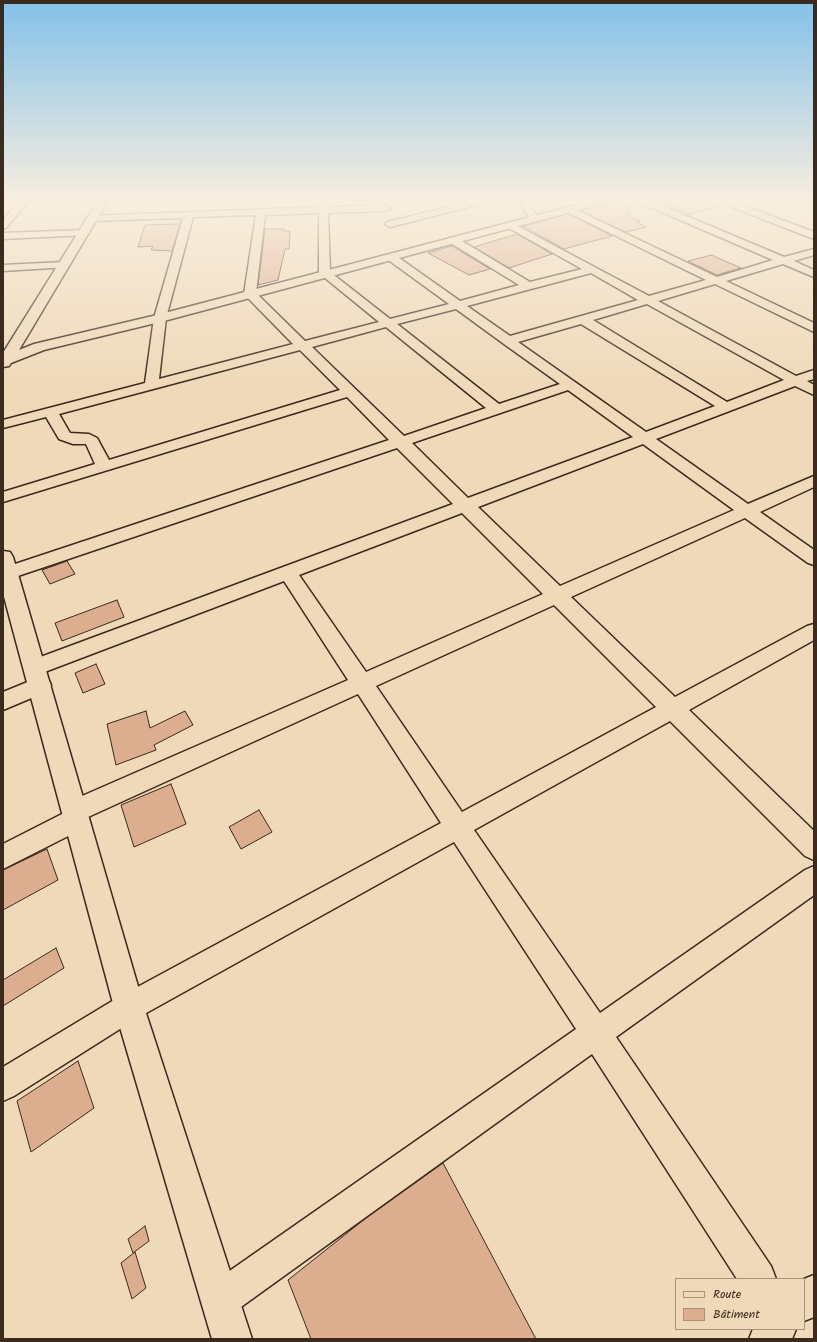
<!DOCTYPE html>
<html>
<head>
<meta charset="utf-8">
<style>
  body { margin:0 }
  #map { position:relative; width:817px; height:1342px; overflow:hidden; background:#efd9b8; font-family:Kalam,sans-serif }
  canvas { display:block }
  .frame { position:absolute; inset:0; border:4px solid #3b2a1e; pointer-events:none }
  .legend { position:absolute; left:675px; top:1278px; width:130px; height:52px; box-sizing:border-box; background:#efd9b8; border:1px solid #a7937a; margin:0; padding:5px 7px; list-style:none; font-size:12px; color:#3b2a1e }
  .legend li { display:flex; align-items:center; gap:8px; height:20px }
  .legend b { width:20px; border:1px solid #a7937a }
</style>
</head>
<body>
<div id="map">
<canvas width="817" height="1342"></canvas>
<div class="frame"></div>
<ul class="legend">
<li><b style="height:5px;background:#efd9b8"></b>Route</li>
<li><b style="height:11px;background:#ddad8f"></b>Bâtiment</li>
</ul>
</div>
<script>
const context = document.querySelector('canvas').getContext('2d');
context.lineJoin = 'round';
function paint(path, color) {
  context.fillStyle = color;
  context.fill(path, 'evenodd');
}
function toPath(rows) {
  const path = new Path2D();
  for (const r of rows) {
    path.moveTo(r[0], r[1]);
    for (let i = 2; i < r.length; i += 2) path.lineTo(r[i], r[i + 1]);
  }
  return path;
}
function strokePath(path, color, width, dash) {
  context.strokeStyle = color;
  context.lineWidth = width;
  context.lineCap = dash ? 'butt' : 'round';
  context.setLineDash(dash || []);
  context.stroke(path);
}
const building = toPath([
  [623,199,634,199,627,214,640,221,636,222,646,227,626,232,581,211,623,199],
  [652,199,697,199,718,207,689,214,652,199],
  [568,214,612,236,564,249,523,226,568,214],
  [180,224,172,251,151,250,153,246,138,247,145,225,180,224],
  [265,229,284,229,284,231,290,231,289,249,285,249,278,280,258,285,265,229],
  [517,234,552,254,509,268,474,247,517,234],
  [452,246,460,251,490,269,469,275,428,253,452,246],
  [712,255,718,258,741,268,717,275,688,261,712,255],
  [67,561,75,574,50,584,42,570,67,561],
  [117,600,124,617,62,641,55,623,117,600],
  [96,664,105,684,83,693,75,673,96,664],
  [146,711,150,728,185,711,193,725,154,745,156,750,116,765,107,724,146,711],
  [171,784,186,824,134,847,121,805,171,784],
  [259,810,272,832,241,849,229,827,259,810],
  [47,849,58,880,3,910,3,870,47,849],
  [56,948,64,968,3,1006,3,980,56,948],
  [78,1061,94,1108,31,1152,17,1101,78,1061],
  [443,1163,536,1339,311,1339,288,1280,366,1218,443,1163],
  [145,1226,149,1241,133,1253,128,1239,145,1226],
  [135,1252,146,1288,132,1299,121,1263,135,1252]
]);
paint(building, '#ddad8f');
strokePath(building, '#3b2a1e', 1);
const street = toPath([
  [20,199,51,199,46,202,28,202,6,228,3,229,3,220,20,199],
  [319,199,327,199,328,207,386,205,391,208,386,211,328,213,330,272,390,319,449,304,387,259,386,257,387,255,395,255,460,301,519,285,449,242,448,240,449,238,457,238,530,282,582,269,507,227,505,225,507,223,510,222,649,296,706,280,565,211,563,209,568,206,717,277,773,260,636,201,635,199,646,199,784,257,814,249,814,255,794,261,814,270,814,277,783,264,726,281,814,323,814,332,715,284,658,301,796,376,814,370,814,379,807,381,814,385,814,395,795,386,656,439,748,504,814,476,814,487,760,512,814,550,814,565,808,563,745,518,571,597,675,697,807,626,814,624,814,640,689,710,814,831,814,860,805,856,670,721,474,830,600,1013,805,870,814,866,814,895,616,1037,771,1266,776,1279,737,1279,592,1054,234,1312,221,1317,208,1312,203,1299,208,1286,576,1029,454,842,139,1017,14,1096,3,1101,3,1067,119,997,441,823,358,694,88,817,89,819,86,827,3,869,3,844,64,813,63,811,66,803,348,680,284,581,34,676,27,674,24,668,27,662,453,504,397,448,15,577,8,579,3,578,3,568,389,440,347,397,3,502,3,492,95,464,86,444,73,444,59,439,46,417,3,428,3,420,145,383,154,318,183,218,92,221,89,220,87,218,89,216,319,207,319,199],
  [319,213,319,273,379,322,305,341,256,293,265,215,319,213],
  [256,215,244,294,293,344,159,379,166,318,193,217,256,215],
  [591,273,638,300,510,336,467,306,591,273],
  [647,304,784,380,727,402,593,320,647,304],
  [456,309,504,344,560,384,499,404,397,324,456,309],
  [581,324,715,406,646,432,518,342,581,324],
  [386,327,486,408,404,436,312,347,386,327],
  [300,350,340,390,109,460,97,438,89,434,70,433,59,414,300,350],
  [568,390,633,437,468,498,412,443,568,390],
  [643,444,734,510,560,586,478,507,643,444],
  [462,513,543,594,366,672,299,575,462,513],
  [554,605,656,707,462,812,376,686,554,605],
  [480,199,495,199,493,201,390,227,385,224,387,222,480,199],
  [518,199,526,199,539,219,537,221,531,221,518,199],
  [578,199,588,199,593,204,591,206,585,206,578,199],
  [714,199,726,199,814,232,814,239,716,201,714,199],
  [797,199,814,200,814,206,799,201,797,199],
  [83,230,87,231,88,233,87,235,3,239,3,233,83,230],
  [64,262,68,263,69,265,68,267,3,271,3,265,64,262],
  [40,677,48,679,51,685,48,691,3,710,3,692,40,677],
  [814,1275,814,1317,804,1321,804,1279,814,1275],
  [753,1329,796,1329,792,1339,749,1339,753,1329]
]);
const secondary = toPath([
  [99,199,109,199,19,350,34,344,157,315,599,199,614,199,612,201,164,321,44,350,11,363,9,366,3,367,3,353,99,199],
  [3,551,10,552,13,557,144,1007,252,1339,212,1339,114,1007,3,593,3,551]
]);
strokePath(street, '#3b2a1e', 3);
strokePath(secondary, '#3b2a1e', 3);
paint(street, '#efd9b8');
paint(secondary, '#efd9b8');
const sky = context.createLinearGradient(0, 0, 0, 386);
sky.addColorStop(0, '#83c1ea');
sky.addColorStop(0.52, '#f8eedf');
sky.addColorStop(1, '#f8eedf00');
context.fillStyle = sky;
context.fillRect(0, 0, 817, 386);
</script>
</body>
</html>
